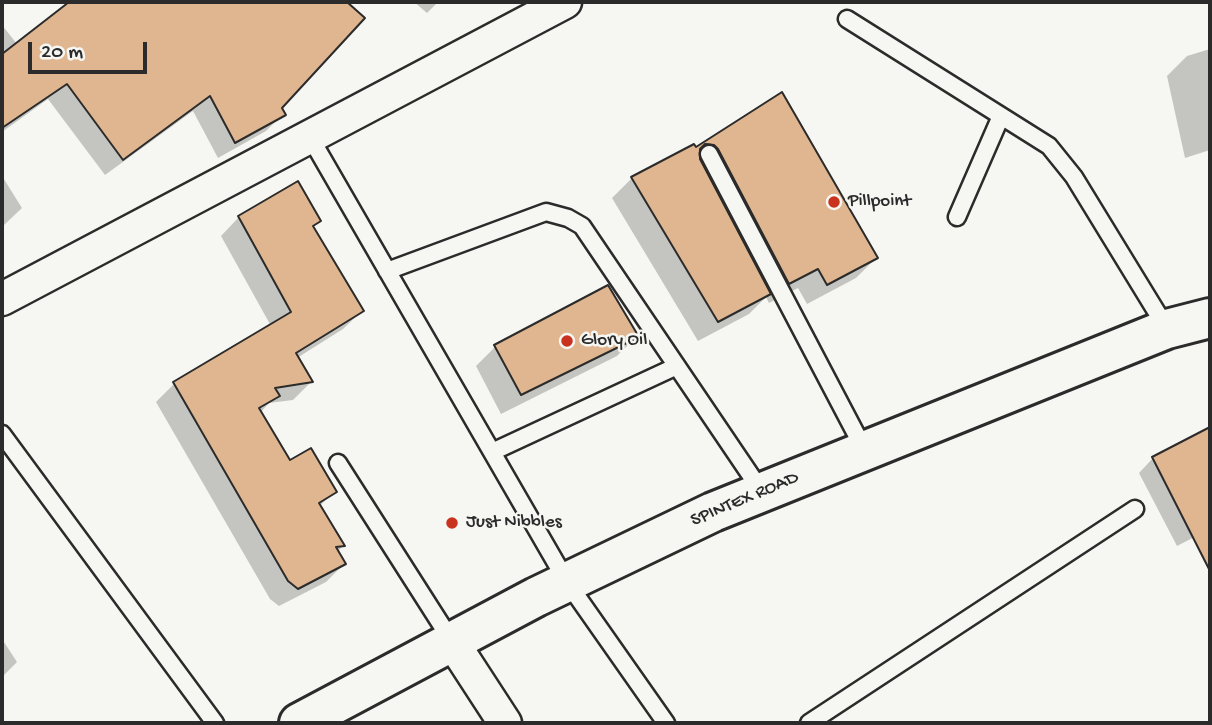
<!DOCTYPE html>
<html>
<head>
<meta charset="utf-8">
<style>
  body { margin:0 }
  #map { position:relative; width:1212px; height:725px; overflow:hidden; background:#f6f6f2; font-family:"Gochi Hand",sans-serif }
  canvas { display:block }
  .frame { position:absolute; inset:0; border:4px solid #2b2b2b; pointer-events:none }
  .scale { position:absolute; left:28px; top:42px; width:119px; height:32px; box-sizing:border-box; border:4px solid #2b2b2b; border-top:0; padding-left:9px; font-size:21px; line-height:24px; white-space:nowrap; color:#2b2b2b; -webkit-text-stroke:5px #f6f6f2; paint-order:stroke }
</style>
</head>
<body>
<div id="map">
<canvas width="1212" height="725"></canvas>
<div class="frame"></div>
<div class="scale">20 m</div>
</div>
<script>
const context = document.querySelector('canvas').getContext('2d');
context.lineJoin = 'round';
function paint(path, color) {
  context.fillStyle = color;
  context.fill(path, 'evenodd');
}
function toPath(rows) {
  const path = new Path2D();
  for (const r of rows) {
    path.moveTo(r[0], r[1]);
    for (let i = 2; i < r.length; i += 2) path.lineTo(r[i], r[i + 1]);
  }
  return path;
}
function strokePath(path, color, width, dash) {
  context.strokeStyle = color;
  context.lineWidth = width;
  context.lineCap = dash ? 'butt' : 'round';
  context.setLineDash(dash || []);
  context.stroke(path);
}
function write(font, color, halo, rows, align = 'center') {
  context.font = font + ' "Gochi Hand",sans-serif';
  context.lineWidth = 5;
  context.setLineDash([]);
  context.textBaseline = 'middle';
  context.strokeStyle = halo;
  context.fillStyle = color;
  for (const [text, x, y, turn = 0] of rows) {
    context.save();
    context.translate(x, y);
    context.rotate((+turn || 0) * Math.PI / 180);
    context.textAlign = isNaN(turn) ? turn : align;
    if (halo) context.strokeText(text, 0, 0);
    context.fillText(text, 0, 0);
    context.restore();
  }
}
paint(toPath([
  [72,2,115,2,117,5,120,2,347,2,280,108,283,114,266,131,218,158,193,111,105,175,48,99,2,132,2,25,17,44],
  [414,2,438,2,427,13],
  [1210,49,1210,150,1185,158,1167,76,1187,56],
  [781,94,876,258,856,278,807,304,798,288,769,303,766,297,749,314,698,341,612,198,632,178,695,150],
  [2,176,22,208,2,227],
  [239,217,319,221,312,228,362,311,343,329,297,358,311,382,293,400,269,403,260,413,290,463,334,491,319,507,343,546,337,552,344,564,326,582,279,606,270,599,156,402,174,384,271,326,221,236],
  [637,336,617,356,501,414,476,366,496,346],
  [1210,429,1210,529,1177,546,1139,473,1153,458],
  [2,639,17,662,2,677]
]), '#0003');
const building = toPath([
  [69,2,347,2,365,18,282,108,286,115,235,143,210,96,123,160,67,84,2,128,2,54,69,2],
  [782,92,878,258,827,285,818,269,789,284,718,149,714,145,705,144,700,149,700,159,771,294,718,322,631,177,694,144,696,147,782,92],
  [298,181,321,221,313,226,364,311,296,353,313,382,275,388,280,396,259,408,290,460,311,448,337,492,319,503,345,546,336,547,346,564,298,589,288,581,173,382,291,312,238,216,298,181],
  [608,285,639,337,521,395,494,345,608,285],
  [1210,427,1210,571,1152,457,1210,427]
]);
paint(building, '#dfb68f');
strokePath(building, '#2b2b2b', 2);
const service = toPath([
  [847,19,1049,146,1074,177,1167,329],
  [310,137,567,582,666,723],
  [709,154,865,451],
  [957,217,1001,116],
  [387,271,546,212,568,218,582,226,762,492],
  [2,434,215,723],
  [492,452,677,366],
  [338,463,451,640],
  [809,723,1135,509]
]);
const minor = toPath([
  [2,299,565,2],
  [451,640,505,723]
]);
const secondary = toPath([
  [299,723,536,597,713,512,1167,329,1210,318]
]);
strokePath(service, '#2b2b2b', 21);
strokePath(minor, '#2b2b2b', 37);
strokePath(secondary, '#2b2b2b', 44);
strokePath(service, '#f6f6f2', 16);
strokePath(minor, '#f6f6f2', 32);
strokePath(secondary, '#f6f6f2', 38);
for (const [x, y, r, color] of [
  [834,202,7,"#c8321e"],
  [567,341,7,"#c8321e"],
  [452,523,7,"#c8321e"]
]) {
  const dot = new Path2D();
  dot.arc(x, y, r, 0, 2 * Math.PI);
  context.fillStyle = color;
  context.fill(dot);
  strokePath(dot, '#f6f6f2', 2.5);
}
write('19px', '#2b2b2b', '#f6f6f2', [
  ["Pillpoint",848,202],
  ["Glory Oil",581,341],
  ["Just Nibbles",466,523]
], 'left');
write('19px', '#2b2b2b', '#f6f6f2', [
  ["SPINTEX ROAD",745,500,-23]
]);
</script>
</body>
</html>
